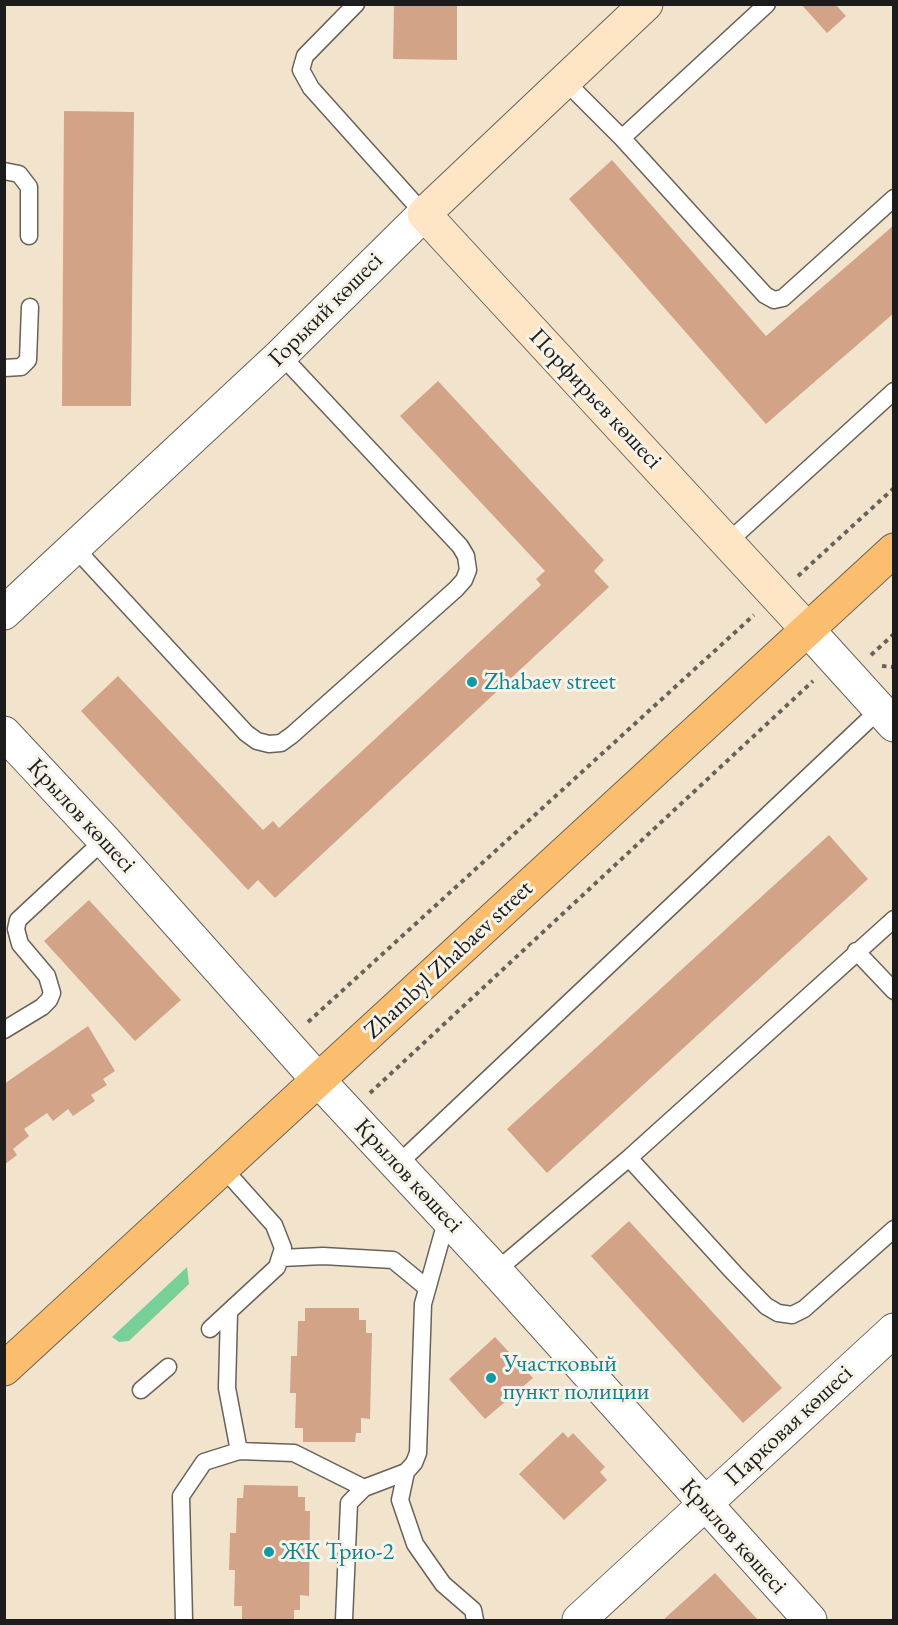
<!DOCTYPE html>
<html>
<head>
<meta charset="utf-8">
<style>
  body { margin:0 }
  #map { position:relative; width:898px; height:1625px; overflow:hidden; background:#f2e4cc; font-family:"EB Garamond",serif }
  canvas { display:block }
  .frame { position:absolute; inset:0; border:6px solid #1c1c1c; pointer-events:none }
</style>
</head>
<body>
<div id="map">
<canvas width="898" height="1625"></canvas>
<div class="frame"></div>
</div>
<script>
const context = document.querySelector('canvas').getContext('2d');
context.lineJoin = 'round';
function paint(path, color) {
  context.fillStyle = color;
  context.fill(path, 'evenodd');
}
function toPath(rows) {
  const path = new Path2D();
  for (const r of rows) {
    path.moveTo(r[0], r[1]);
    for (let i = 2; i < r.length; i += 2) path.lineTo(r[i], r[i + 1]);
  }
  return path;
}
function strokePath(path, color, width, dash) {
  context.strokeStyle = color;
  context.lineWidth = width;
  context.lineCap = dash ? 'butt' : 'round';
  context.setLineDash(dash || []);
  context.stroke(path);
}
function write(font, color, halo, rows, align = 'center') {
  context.font = font + ' "EB Garamond",serif';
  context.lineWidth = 6;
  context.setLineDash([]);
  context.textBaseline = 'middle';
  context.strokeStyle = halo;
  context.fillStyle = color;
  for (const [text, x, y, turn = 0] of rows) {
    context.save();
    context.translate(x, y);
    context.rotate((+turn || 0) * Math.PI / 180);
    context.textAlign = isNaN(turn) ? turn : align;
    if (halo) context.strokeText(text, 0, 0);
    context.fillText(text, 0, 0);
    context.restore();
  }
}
paint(toPath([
  [187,1267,189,1284,129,1341,119,1342,112,1337]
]), '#77d097');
paint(toPath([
  [394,4,457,4,457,60,393,59],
  [801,4,835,4,846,16,827,33],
  [64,111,134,112,131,406,62,406],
  [612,160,766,336,894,225,894,313,766,424,569,199],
  [438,381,604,560,594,571,609,587,275,898,258,880,248,890,81,711,118,676,263,830,273,821,279,828,541,585,536,579,545,571,400,416],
  [829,835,868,879,547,1173,507,1129],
  [89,900,181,1000,135,1041,44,941],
  [88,1026,115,1071,103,1079,107,1085,91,1095,95,1101,73,1116,68,1109,53,1121,47,1113,24,1129,29,1136,13,1149,17,1155,4,1165,4,1084],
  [629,1221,782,1388,743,1423,591,1256],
  [305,1308,359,1308,359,1320,366,1320,366,1333,372,1333,370,1419,361,1418,361,1433,356,1433,355,1442,303,1442,303,1428,295,1428,296,1393,290,1393,291,1356,297,1356,298,1321,305,1321],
  [495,1337,533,1378,485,1419,449,1379],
  [563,1432,568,1438,573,1433,605,1467,600,1472,607,1480,564,1520,519,1474],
  [244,1485,298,1486,298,1497,305,1497,305,1511,310,1511,309,1596,300,1595,300,1610,294,1610,294,1619,242,1619,242,1606,234,1606,235,1570,229,1570,230,1533,236,1533,237,1498,243,1498],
  [715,1573,758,1620,663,1620]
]), '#d2a387');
const lane = toPath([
  [356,4,305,56,301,70,311,88,424,214],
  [565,81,622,138,765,295,774,300,783,298,894,198],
  [622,138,767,4],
  [4,171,19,174,29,187,29,236],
  [4,368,21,367,28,360,30,307],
  [728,542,894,391],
  [75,548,246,733,257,741,269,744,281,743,292,735,456,589,464,580,468,570,466,556,460,546,281,355],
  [856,951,894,991],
  [4,1030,42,1007,49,1000,52,993,47,976,20,944,16,929,18,920,104,840],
  [629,1158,734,1273,766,1306,778,1313,792,1315,804,1309,894,1229],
  [397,1165,880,709],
  [281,1258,323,1256,393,1260,427,1288],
  [496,1271,629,1158,894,919],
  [229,1313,227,1388,239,1451],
  [210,1329,277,1267,283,1248,274,1225,223,1168],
  [141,1390,168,1367],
  [406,1472,400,1500,415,1544,443,1584,473,1610,475,1620],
  [184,1620,181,1496,204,1462,239,1451,294,1453,364,1488],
  [344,1620,349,1503,364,1488,406,1472,414,1463,418,1453,423,1304,447,1218]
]);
const street = toPath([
  [4,613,281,355,424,214],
  [807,629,894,725],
  [4,733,104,840,319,1081,496,1271,810,1620],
  [579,1620,894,1330]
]);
const secondary = toPath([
  [646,4,424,214,807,629]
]);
const primary = toPath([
  [4,1369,894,550]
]);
strokePath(lane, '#67625a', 19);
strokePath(street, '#67625a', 35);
strokePath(secondary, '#67625a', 35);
strokePath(primary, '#67625a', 35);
strokePath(toPath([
  [798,576,894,488],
  [871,655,894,634],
  [882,666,894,667],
  [308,1022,754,615],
  [370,1093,813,681]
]), '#67625a', 4, [4.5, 4.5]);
strokePath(lane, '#fff', 16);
strokePath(street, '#fff', 33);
strokePath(secondary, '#fde5c5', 33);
strokePath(primary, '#fbbd6e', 33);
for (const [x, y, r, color] of [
  [472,682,6,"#0f9aa8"],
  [491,1378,6,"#0f9aa8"],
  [269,1552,6,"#0f9aa8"]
]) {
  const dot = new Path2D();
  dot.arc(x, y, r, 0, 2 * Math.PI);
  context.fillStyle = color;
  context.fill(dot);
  strokePath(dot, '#f7f3e8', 2);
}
write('24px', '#1c1c1c', '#f7f3e8', [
  ["Горький көшесі",326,310,-45],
  ["Порфирьев көшесі",595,399,47],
  ["Крылов көшесі",81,816,47],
  ["Zhambyl Zhabaev street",449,960,-43],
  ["Крылов көшесі",408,1176,47],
  ["Парковая көшесі",789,1426,-43],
  ["Крылов көшесі",733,1537,48]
]);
write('24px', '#0d838f', '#f7f3e8', [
  ["Zhabaev street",484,682],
  ["Участковый",503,1364],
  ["пункт полиции",503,1392],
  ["ЖК Трио-2",281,1552]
], 'left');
</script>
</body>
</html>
